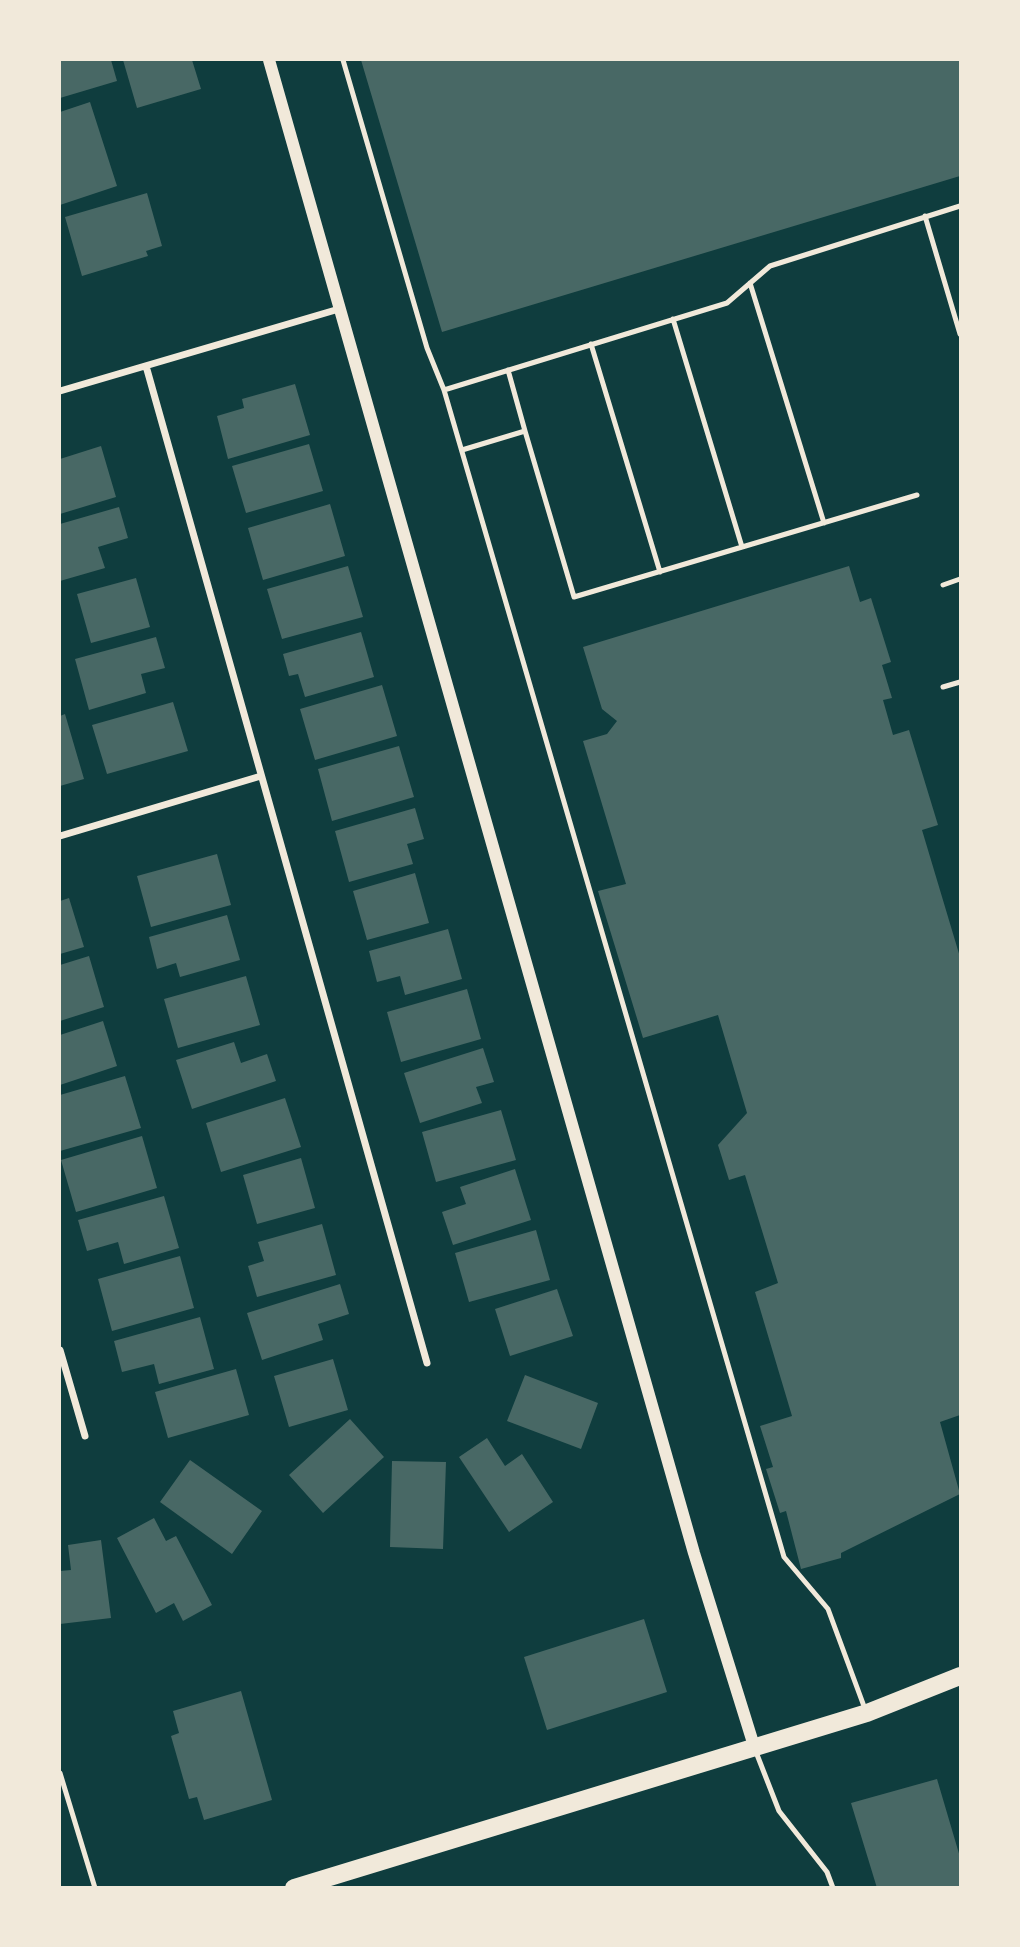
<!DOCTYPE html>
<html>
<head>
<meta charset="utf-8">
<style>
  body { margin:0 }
  #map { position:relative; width:1020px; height:1947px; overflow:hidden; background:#0f3d3e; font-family:Quicksand,sans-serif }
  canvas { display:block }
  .frame { position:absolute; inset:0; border:61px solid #f1e9da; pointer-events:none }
</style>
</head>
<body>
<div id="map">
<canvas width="1020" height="1947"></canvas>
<div class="frame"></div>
</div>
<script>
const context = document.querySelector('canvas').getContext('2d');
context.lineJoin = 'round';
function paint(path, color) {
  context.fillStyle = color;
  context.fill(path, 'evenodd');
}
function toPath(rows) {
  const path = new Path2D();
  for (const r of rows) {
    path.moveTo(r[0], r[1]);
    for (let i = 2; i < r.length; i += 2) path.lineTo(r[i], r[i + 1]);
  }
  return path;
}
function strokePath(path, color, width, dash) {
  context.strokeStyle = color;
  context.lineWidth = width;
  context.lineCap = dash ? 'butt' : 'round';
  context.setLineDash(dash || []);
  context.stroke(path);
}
paint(toPath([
  [60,60,111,60,117,81,60,98],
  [123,60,192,60,201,89,137,108],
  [361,60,960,60,960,176,442,332],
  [90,102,117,186,60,205,60,112],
  [147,193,162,246,146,251,148,256,82,276,65,217],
  [295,384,310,435,228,459,217,416,244,408,242,399],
  [309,444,323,491,246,513,232,466],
  [101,446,116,497,60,514,60,459],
  [330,504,345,556,263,580,248,528],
  [119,507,128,538,98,547,105,568,60,581,60,524],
  [348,566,363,617,282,639,267,589],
  [849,566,860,602,871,598,891,662,882,665,892,698,883,700,893,735,909,730,938,825,922,830,960,957,960,1415,940,1422,960,1494,841,1553,841,1558,801,1569,786,1511,780,1513,766,1469,773,1467,760,1426,792,1416,755,1292,778,1283,745,1175,729,1180,718,1145,747,1113,718,1015,643,1038,598,891,626,884,583,741,607,734,617,721,602,709,583,647],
  [136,578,150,627,91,643,77,594],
  [361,632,374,677,305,697,298,674,289,676,283,654],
  [156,637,165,668,141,674,146,693,89,710,75,659],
  [382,685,397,736,315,760,300,709],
  [173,702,188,751,107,774,92,725],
  [65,714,84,779,60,786,60,716],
  [399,746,414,797,332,821,318,769],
  [415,808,424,839,407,844,413,864,349,882,335,831],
  [217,854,231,905,151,927,137,876],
  [415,873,429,923,367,940,353,891],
  [69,898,84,947,60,954,60,901],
  [227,915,240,960,180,977,176,963,157,969,149,937],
  [448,929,462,979,405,995,400,976,377,982,369,951],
  [89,956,104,1007,60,1021,60,965],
  [246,976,260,1025,178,1048,164,999],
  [467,989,481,1039,401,1062,387,1012],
  [103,1021,117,1066,60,1085,60,1035],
  [234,1042,241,1063,267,1054,276,1081,192,1109,176,1060],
  [483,1048,494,1082,476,1087,482,1103,420,1123,404,1073],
  [125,1076,141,1128,60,1151,60,1095],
  [285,1098,301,1147,221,1172,206,1123],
  [501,1110,516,1160,436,1182,422,1132],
  [142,1136,157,1188,76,1212,61,1160],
  [301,1158,315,1208,257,1224,243,1175],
  [515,1169,531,1220,453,1245,442,1212,466,1204,460,1187],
  [164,1196,179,1248,124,1264,118,1242,87,1251,78,1220],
  [322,1224,336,1275,257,1297,248,1266,264,1261,258,1242],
  [536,1230,550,1280,469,1302,455,1253],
  [180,1256,194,1308,112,1331,98,1279],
  [340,1284,349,1314,318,1324,323,1340,262,1360,247,1313],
  [557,1289,573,1336,510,1356,495,1309],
  [200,1317,214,1369,159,1384,154,1364,122,1372,114,1341],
  [333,1359,348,1410,289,1427,274,1376],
  [236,1369,249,1415,168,1438,155,1392],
  [525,1375,598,1403,581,1449,507,1421],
  [350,1419,384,1457,323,1513,289,1475],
  [487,1438,505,1466,522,1454,553,1502,509,1532,459,1457],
  [190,1460,262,1511,232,1554,160,1502],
  [392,1461,446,1462,443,1549,390,1547],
  [154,1518,166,1541,176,1536,212,1605,183,1621,174,1603,156,1613,117,1538],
  [101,1540,111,1618,60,1624,60,1571,71,1570,68,1545],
  [644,1619,667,1692,547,1730,524,1657],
  [241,1691,272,1800,204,1820,197,1797,189,1799,171,1736,179,1733,173,1711],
  [937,1779,960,1857,960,1888,877,1888,851,1803]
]), '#486865');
strokePath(toPath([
  [343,60,427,348,444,390],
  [925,216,960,334],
  [750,283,824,523],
  [673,319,742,547],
  [591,344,660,572],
  [508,370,525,431],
  [462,450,525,431,574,597,917,495],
  [943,585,960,579],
  [943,687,960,682],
  [865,1709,828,1609,784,1557,444,390,727,303,770,266,960,206],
  [756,1752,779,1811,827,1872,833,1888],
  [60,1773,95,1888]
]), '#f1e9da', 5);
strokePath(toPath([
  [146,366,427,1363],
  [60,391,339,309],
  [60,836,261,776],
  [60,1350,85,1436]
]), '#f1e9da', 7);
strokePath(toPath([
  [269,60,694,1553,754,1746]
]), '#f1e9da', 12);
strokePath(toPath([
  [294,1888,867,1713,960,1676]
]), '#f1e9da', 18);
</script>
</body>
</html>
